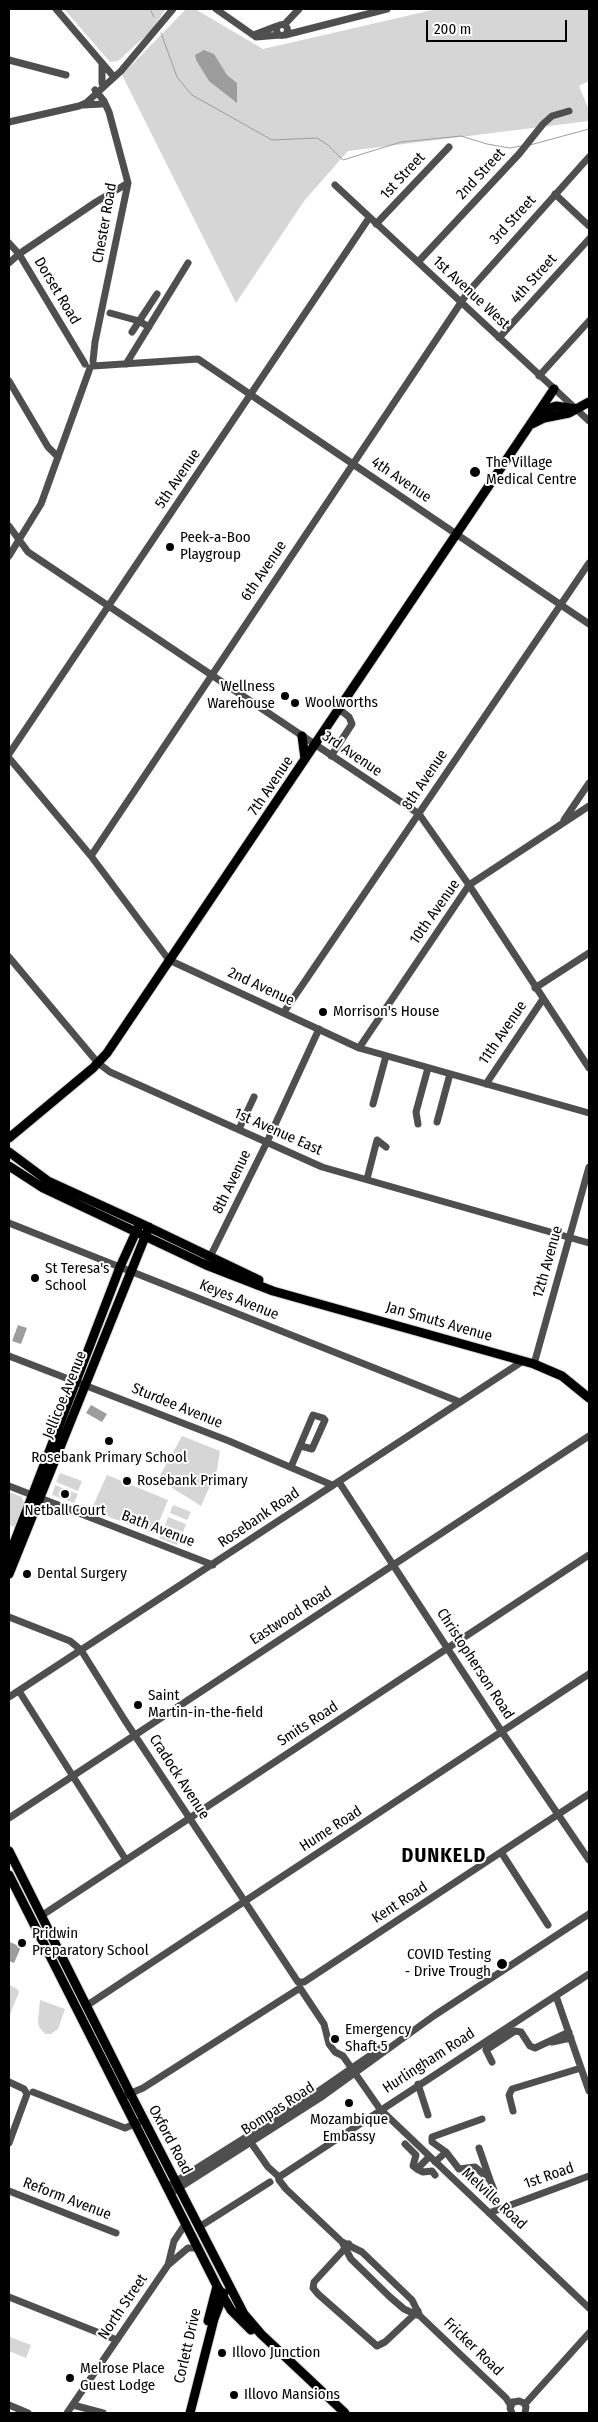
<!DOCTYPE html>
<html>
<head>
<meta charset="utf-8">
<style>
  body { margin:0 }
  #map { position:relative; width:598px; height:2422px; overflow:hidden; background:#fff; font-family:"Fira Sans Condensed",sans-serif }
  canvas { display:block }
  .frame { position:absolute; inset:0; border:10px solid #000; pointer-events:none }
  .scale { position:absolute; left:426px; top:20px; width:141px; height:22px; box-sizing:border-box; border:2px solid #000; border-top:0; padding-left:6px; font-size:15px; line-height:18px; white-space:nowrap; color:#000; -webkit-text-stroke:4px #fff; paint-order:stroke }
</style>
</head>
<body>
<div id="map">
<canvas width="598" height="2422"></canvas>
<div class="frame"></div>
<div class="scale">200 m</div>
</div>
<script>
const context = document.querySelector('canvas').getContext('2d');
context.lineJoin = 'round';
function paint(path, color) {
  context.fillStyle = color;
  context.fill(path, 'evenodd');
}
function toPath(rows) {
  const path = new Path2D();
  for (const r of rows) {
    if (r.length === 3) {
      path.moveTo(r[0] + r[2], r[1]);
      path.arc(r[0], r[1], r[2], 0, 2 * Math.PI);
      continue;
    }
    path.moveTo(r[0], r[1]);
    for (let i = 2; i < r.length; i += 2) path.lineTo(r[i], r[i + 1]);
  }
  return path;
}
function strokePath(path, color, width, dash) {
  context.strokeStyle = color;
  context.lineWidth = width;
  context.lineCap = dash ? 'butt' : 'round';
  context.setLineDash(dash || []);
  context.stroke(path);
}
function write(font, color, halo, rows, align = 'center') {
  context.font = font + ' "Fira Sans Condensed",sans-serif';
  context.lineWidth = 4;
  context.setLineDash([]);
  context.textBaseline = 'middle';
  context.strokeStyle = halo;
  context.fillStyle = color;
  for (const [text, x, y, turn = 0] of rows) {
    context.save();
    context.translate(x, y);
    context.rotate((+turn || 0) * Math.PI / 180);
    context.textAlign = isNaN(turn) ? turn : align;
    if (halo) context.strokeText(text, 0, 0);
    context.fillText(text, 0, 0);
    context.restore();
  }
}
paint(toPath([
  [64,9,166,9,150,32,118,61,110,62],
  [186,9,195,9,263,49,437,9,589,9,589,81,579,86,589,110,589,121,348,151,304,201,236,303,122,75],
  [182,1436,220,1451,217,1470,201,1506,158,1479],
  [60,1473,82,1481,78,1491,56,1482],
  [107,1475,168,1500,154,1534,91,1510],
  [55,1485,78,1494,74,1503,52,1495],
  [9,1492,22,1497,24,1503,15,1527,9,1525],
  [173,1505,191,1512,187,1520,170,1513],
  [168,1517,186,1524,183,1532,165,1525],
  [163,1528,181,1535,177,1545,159,1538],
  [9,1985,16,1988,19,1992,9,2017],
  [40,2000,65,2009,58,2029,51,2034,45,2034,39,2027,38,2021],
  [10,2337,31,2345,26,2358,9,2351]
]), '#d6d6d6');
paint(toPath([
  [204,50,214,54,227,75,237,83,237,103,209,81,196,60,195,55],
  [18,1325,27,1328,21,1344,12,1341],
  [91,1405,107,1414,102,1422,86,1413],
  [10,1942,21,1947,14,1963,9,1961]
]), '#9d9d9d');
strokePath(toPath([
  [150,9,154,17],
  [161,33,177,77,192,95,272,140,317,138,328,145,343,160,401,142,461,136,487,144,510,148,521,146],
  [530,145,589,129]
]), '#9d9d9d', 1);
const major = toPath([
  [540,411,556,406,576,409],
  [532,424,544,418,569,413,589,402],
  [302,736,305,759],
  [9,1138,93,1068,107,1053,554,389],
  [9,1152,48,1181,140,1223,259,1280],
  [9,1166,43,1188,206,1265,273,1291,534,1364,562,1376,589,1398],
  [9,1556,120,1267,140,1223],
  [9,1574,149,1227],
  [9,1851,130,2093,244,2314,261,2334,345,2413],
  [9,1875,217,2286,231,2310,251,2330],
  [208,2321,217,2286],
  [190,2413,214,2319,224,2293]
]);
strokePath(major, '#dbdbdb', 11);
strokePath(toPath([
  [56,9,114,77],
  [216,9,256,37,280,35],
  [282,30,5.5],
  [284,25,299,9],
  [256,34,277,26],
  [285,35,387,9],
  [9,60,66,75],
  [102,83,102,64],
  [83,105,102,104],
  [9,122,79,106,86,103,121,71,173,9],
  [335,185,589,421],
  [555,194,589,226],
  [376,224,449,147],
  [9,243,19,254,85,364],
  [418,262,519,154,543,124,552,116,569,111],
  [9,263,19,254,96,202,128,183],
  [110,313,139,321,149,327],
  [132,332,157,294],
  [499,338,589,239],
  [93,361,95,342,128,183,109,112,104,101,95,90],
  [126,364,188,263],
  [93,366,198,359,589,624],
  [539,376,589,321],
  [9,381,48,447,58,457],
  [9,526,28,552,419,814,469,885,589,1068],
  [9,556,41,504,90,368],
  [9,754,369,218],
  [331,756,352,724,349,717,339,709],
  [9,758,91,856,169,960,359,1048,589,1113],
  [564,820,589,783],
  [91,856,468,292,589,157],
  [9,957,98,1063,110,1072,322,1167,589,1243],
  [535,988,589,953],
  [284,1012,589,563],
  [359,1048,469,885,589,806],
  [486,1084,543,999],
  [373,1104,386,1056],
  [437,1122,450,1074],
  [418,1124,416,1112,428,1068],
  [239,1129,254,1097],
  [367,1179,377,1140,386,1147],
  [9,1223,460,1402],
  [208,1261,267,1142,319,1029],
  [9,1356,229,1441,332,1485],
  [534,1364,589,1167],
  [291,1467,313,1415,323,1418,325,1420,312,1449,301,1446],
  [339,1482,502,1732,589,1860],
  [9,1486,213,1565],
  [9,1617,70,1641,81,1650,124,1719,298,1982,304,1982,589,1794],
  [19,1691,126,1860],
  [9,1697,523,1361],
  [9,1818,589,1436],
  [501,1852,548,1925],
  [41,1916,589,1555],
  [556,1996,589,2091],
  [86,2006,589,1674],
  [552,2042,571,2038],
  [492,2062,486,2050,515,2031,521,2032,530,2046,535,2048,569,2032],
  [9,2082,24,2089,27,2094,9,2143],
  [418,2084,428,2115],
  [33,2092,125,2128,144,2120],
  [122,2097,143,2088,300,1988,324,2024,329,2044,335,2052,343,2056,380,2109,589,2308],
  [513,2111,509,2095,512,2089,581,2068],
  [482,2119,432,2137,432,2142,446,2152,459,2169,475,2167,490,2180,494,2190],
  [247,2137,268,2167,278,2176,279,2180,286,2189,342,2242,362,2252,412,2300,420,2316,506,2398,511,2406],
  [405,2144,416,2155,413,2166,417,2169,429,2157],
  [479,2148,490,2180],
  [435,2162,446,2152],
  [417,2169,423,2172,432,2171,435,2175],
  [279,2177,589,1974],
  [167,2187,316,2093,381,2048],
  [9,2191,116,2233],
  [171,2193,323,2096,435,2015,589,1914],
  [489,2213,589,2176],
  [199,2227,270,2182],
  [343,2244,351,2259,390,2297,404,2309,417,2315],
  [349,2244,314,2282,313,2288,318,2294,377,2346,385,2342,418,2311],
  [168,2265,174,2241,186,2223],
  [9,2297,117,2340],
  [514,2402,519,2401,524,2403,526,2407,525,2413],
  [525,2404,589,2333],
  [9,2405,28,2413],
  [73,2405,103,2413],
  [67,2413,168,2265,188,2248,198,2248],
  [512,2413,510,2408,513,2402]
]), '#4f4f4f', 7);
strokePath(major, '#000', 9);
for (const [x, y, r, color] of [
  [475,472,6,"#000"],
  [170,547,5,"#000"],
  [285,696,5,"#000"],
  [295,703,5,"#000"],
  [323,1012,5,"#000"],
  [35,1278,5,"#000"],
  [109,1441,5,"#000"],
  [127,1481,5,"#000"],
  [65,1494,5,"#000"],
  [27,1574,5,"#000"],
  [138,1705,5,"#000"],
  [22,1943,5,"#000"],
  [502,1964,6,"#000"],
  [335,2039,5,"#000"],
  [349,2103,5,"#000"],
  [222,2353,5,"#000"],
  [70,2378,5,"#000"],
  [234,2395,5,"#000"]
]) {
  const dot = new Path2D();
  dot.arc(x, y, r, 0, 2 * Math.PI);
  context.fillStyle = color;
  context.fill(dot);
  strokePath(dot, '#fff', 2);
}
write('15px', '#000', '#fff', [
  ["2nd Street",481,174,-47],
  ["1st Street",403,176,-47],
  ["3rd Street",513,220,-48],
  ["Chester Road",105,223,-80],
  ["4th Street",534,279,-48],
  ["Dorset Road",57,291,59],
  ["1st Avenue West",471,293,43],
  ["5th Avenue",178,479,-56],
  ["4th Avenue",401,480,34],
  ["6th Avenue",264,571,-56],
  ["3rd Avenue",352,754,34],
  ["8th Avenue",425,780,-56],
  ["7th Avenue",271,786,-56],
  ["10th Avenue",435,912,-55],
  ["2nd Avenue",261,987,25],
  ["11th Avenue",503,1033,-56],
  ["1st Avenue East",278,1132,24],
  ["8th Avenue",232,1182,-64],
  ["12th Avenue",548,1262,-74],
  ["Keyes Avenue",239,1300,22],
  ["Jan Smuts Avenue",439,1322,16],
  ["Jellicoe Avenue",65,1395,-68],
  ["Sturdee Avenue",177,1406,22],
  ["Rosebank Road",259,1518,-34],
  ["Bath Avenue",158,1529,21],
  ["Eastwood Road",291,1616,-33],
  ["Christopherson Road",475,1664,57],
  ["Smits Road",308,1724,-33],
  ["Cradock Avenue",179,1777,57],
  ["Hume Road",331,1829,-33],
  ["Kent Road",400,1903,-33],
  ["Hurlingham Road",429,2061,-33],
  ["Bompas Road",278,2109,-33],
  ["Oxford Road",170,2140,62],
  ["1st Road",549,2176,-19],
  ["Reform Avenue",67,2199,21],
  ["Melville Road",494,2199,43],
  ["North Street",123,2307,-56],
  ["Corlett Drive",188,2346,-77],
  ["Fricker Road",473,2347,44]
]);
write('15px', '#000', '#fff', [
  ["The Village",486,463],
  ["Medical Centre",486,480],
  ["Peek-a-Boo",180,538],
  ["Playgroup",180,555],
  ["Wellness",275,687,"right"],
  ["Warehouse",275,704,"right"],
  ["Woolworths",305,703],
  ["Morrison's House",333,1012],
  ["St Teresa's",45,1269],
  ["School",45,1286],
  ["Rosebank Primary School",109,1458,"center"],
  ["Rosebank Primary",137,1481],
  ["Netball Court",65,1511,"center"],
  ["Dental Surgery",37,1574],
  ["Saint",148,1696],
  ["Martin-in-the-field",148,1713],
  ["Pridwin",32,1934],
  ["Preparatory School",32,1951],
  ["COVID Testing",491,1955,"right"],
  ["- Drive Trough",491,1972,"right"],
  ["Emergency",345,2030],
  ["Shaft 5",345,2047],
  ["Mozambique",349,2120,"center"],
  ["Embassy",349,2137,"center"],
  ["Illovo Junction",232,2353],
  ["Melrose Place",80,2369],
  ["Guest Lodge",80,2386],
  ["Illovo Mansions",244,2395]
], 'left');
context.letterSpacing = '1px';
write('bold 20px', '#000', '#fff', [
  ["DUNKELD",444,1856]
]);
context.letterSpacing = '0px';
</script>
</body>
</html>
